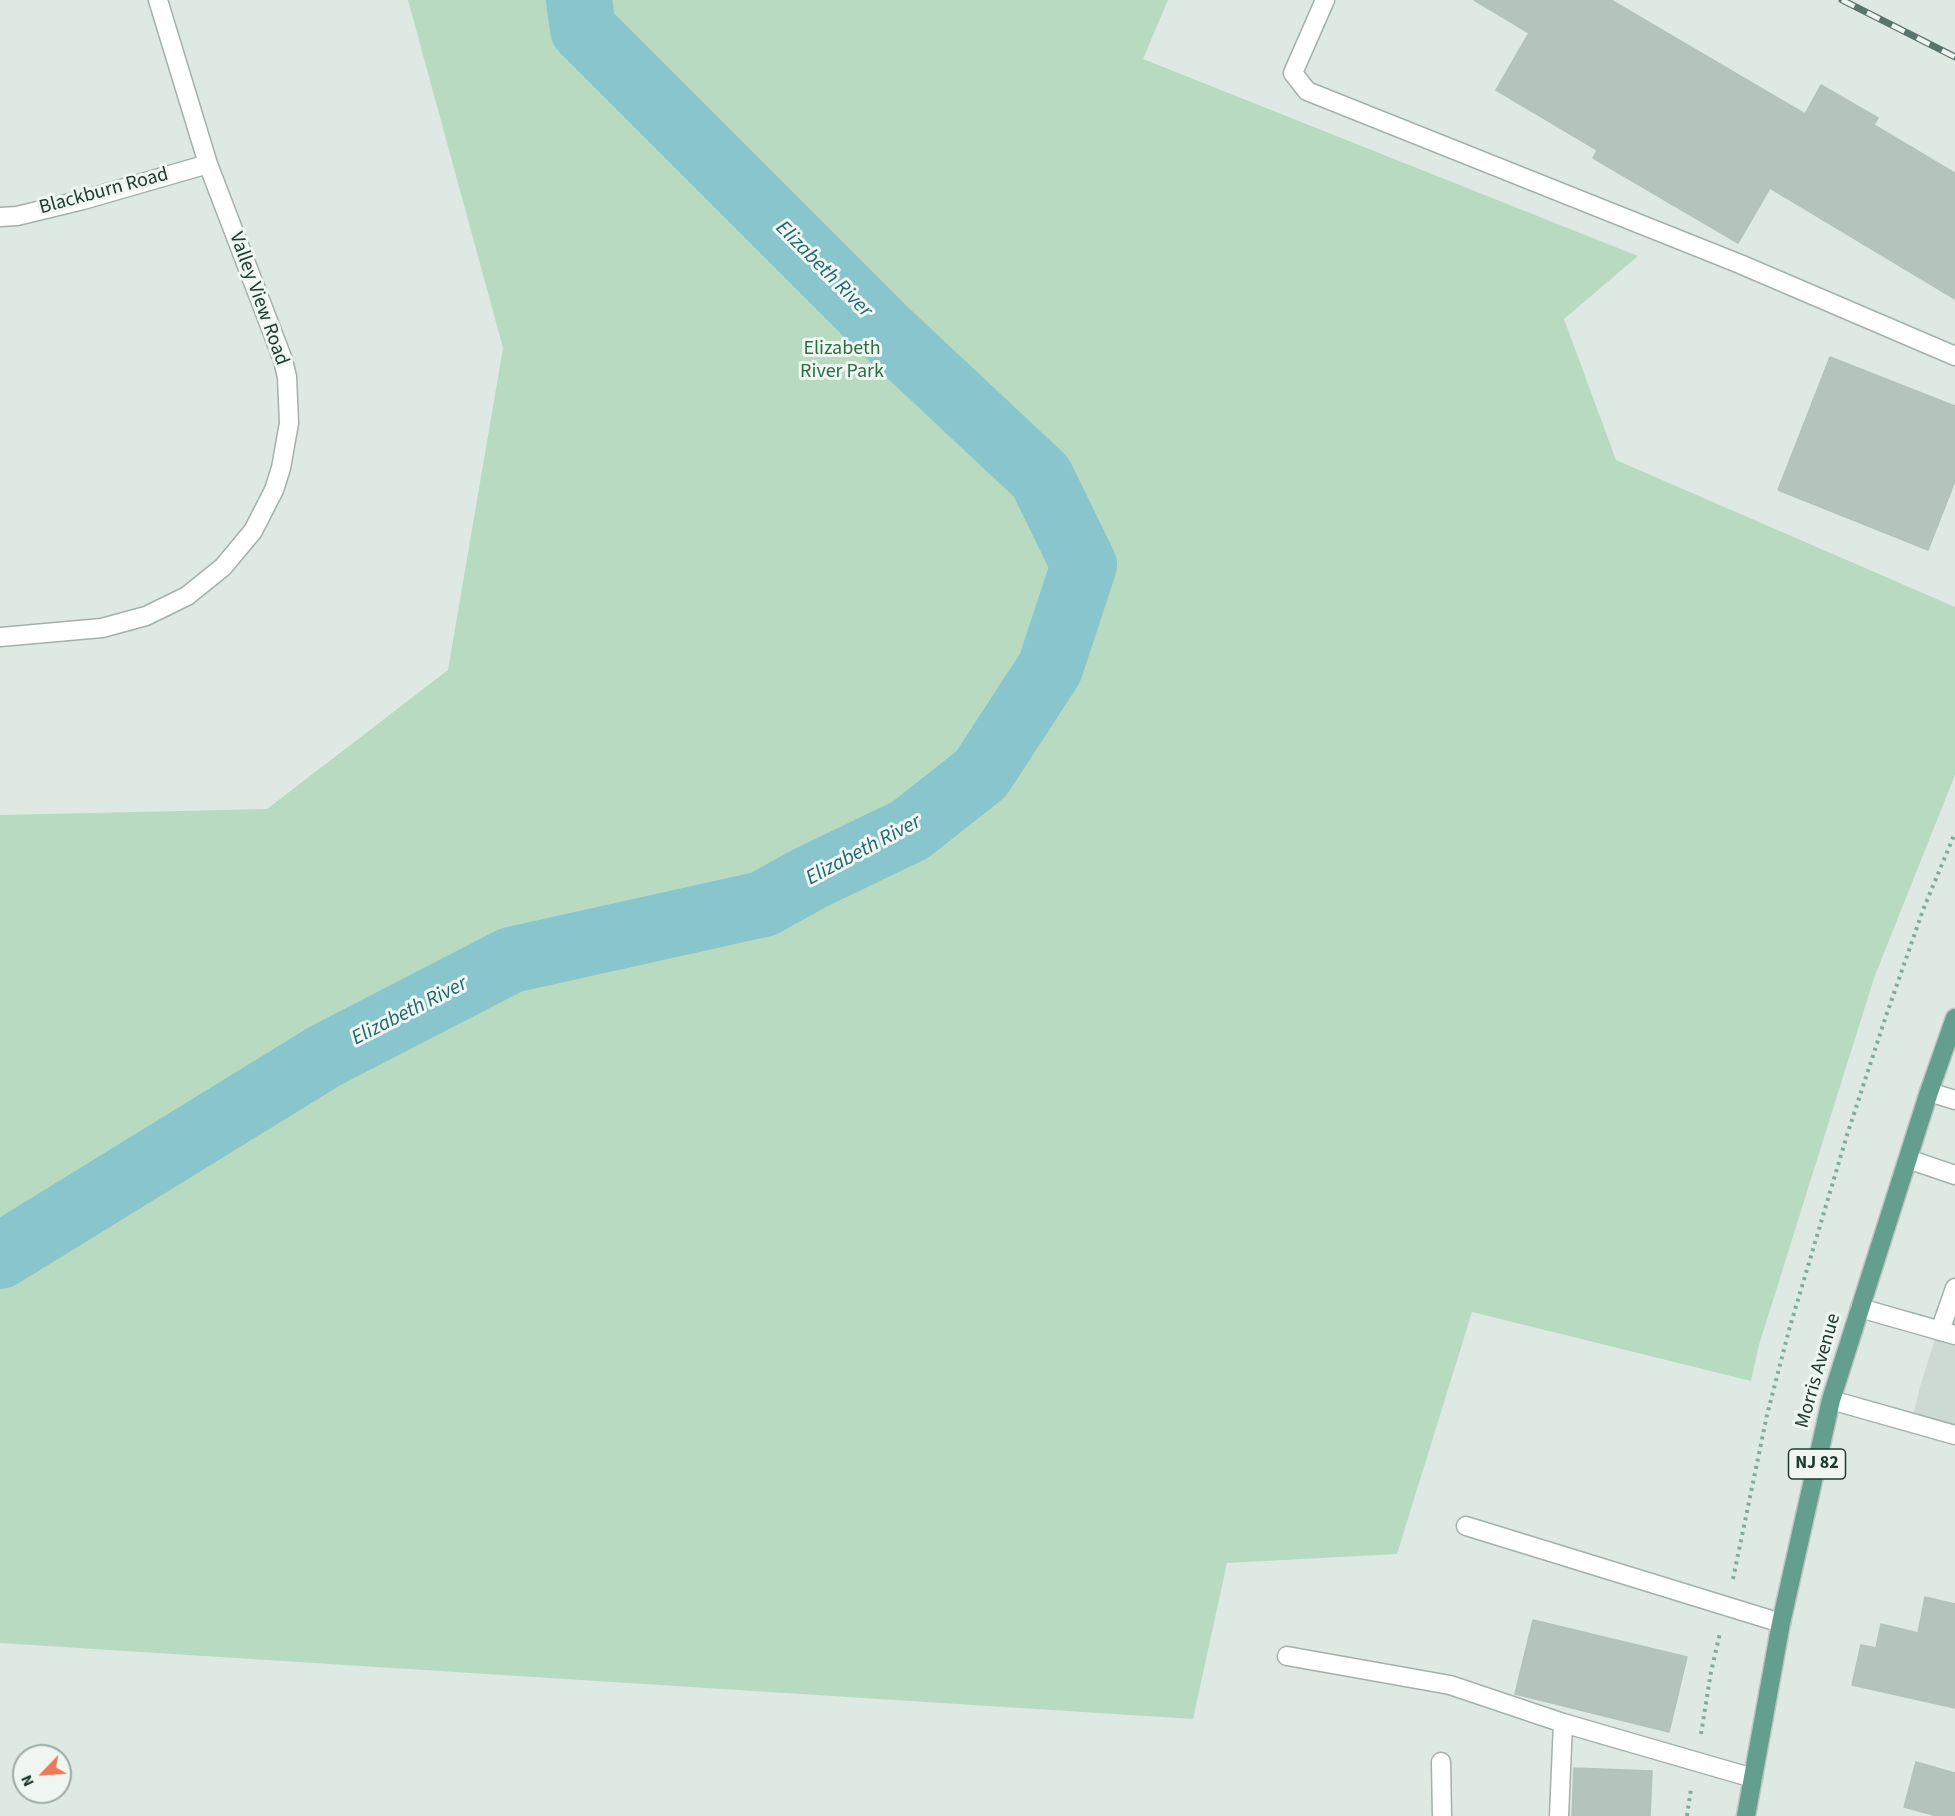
<!DOCTYPE html>
<html>
<head>
<meta charset="utf-8">
<style>
  body { margin:0 }
  #map { position:relative; width:1955px; height:1816px; overflow:hidden; background:#dfe9e4; font-family:"Source Sans 3",sans-serif }
  canvas { display:block }
  .north { position:absolute; left:12px; top:1744px; width:60px; height:60px; box-sizing:border-box; background:#eff6f2; border:2px solid #9caaa5; border-radius:50%; rotate:245deg; font-size:16px; font-weight:700; line-height:24px; text-align:center; color:#203931 }
  .north::after { content:''; display:block; margin:auto; width:21px; height:27px; background:#ed7959; clip-path:polygon(50% 0,100% 100%,50% 72%,0 100%) }
</style>
</head>
<body>
<div id="map">
<canvas width="1955" height="1816"></canvas>
<div class="north">N</div>
</div>
<script>
const context = document.querySelector('canvas').getContext('2d');
context.lineJoin = 'round';
function paint(path, color) {
  context.fillStyle = color;
  context.fill(path, 'evenodd');
}
function toPath(rows) {
  const path = new Path2D();
  for (const r of rows) {
    path.moveTo(r[0], r[1]);
    for (let i = 2; i < r.length; i += 2) path.lineTo(r[i], r[i + 1]);
  }
  return path;
}
function strokePath(path, color, width, dash) {
  context.strokeStyle = color;
  context.lineWidth = width;
  context.lineCap = dash ? 'butt' : 'round';
  context.setLineDash(dash || []);
  context.stroke(path);
}
function write(font, color, halo, rows, align = 'center') {
  context.font = font + ' "Source Sans 3",sans-serif';
  context.lineWidth = 6;
  context.setLineDash([]);
  context.textBaseline = 'middle';
  context.strokeStyle = halo;
  context.fillStyle = color;
  for (const [text, x, y, turn = 0] of rows) {
    context.save();
    context.translate(x, y);
    context.rotate((+turn || 0) * Math.PI / 180);
    context.textAlign = isNaN(turn) ? turn : align;
    if (halo) context.strokeText(text, 0, 0);
    context.fillText(text, 0, 0);
    context.restore();
  }
}
paint(toPath([
  [1955,1275,1955,1440,1911,1426,1919,1390]
]), '#cdd9d3');
paint(toPath([
  [408,0,1168,0,1143,59,1638,256,1564,319,1616,460,1955,607,1955,775,1874,978,1759,1345,1751,1381,1472,1312,1397,1554,1227,1563,1193,1719,0,1643,0,815,267,809,448,670,503,348]
]), '#b8dac0');
strokePath(toPath([
  [0,1256,325,1056,511,960,763,904,810,878,910,830,981,774,1050,668,1084,565,1041,477,882,328,583,29,579,0]
]), '#88c5cd', 66);
const building = toPath([
  [1474,0,1611,0,1805,114,1821,85,1878,118,1874,125,1955,173,1955,299,1770,188,1738,243,1593,158,1597,150,1496,90,1529,33,1474,0],
  [1830,357,1955,406,1955,481,1928,550,1778,490,1830,357],
  [1925,1597,1955,1604,1955,1708,1852,1685,1861,1645,1876,1648,1881,1624,1918,1633,1925,1597],
  [1533,1620,1687,1657,1669,1732,1515,1694,1533,1620],
  [1916,1762,1955,1773,1955,1816,1937,1816,1904,1807,1916,1762],
  [1574,1768,1652,1771,1650,1816,1572,1816,1574,1768]
]);
paint(building, '#b4c4bd');
strokePath(building, '#b1c3bb', 1.5);
const service = toPath([
  [1325,0,1293,73,1307,91,1740,264,1955,356],
  [1929,1092,1955,1100],
  [1908,1159,1955,1175],
  [1860,1308,1955,1335],
  [1940,1331,1955,1288],
  [1466,1526,1781,1623],
  [1287,1656,1450,1685,1563,1723,1753,1778],
  [1441,1762,1442,1816],
  [1559,1816,1563,1723]
]);
const minor = toPath([
  [0,217,17,216,83,200,208,164],
  [0,637,102,628,146,616,187,596,223,567,253,531,274,490,281,468,289,423,287,377,283,360,208,164,158,0],
  [1831,1400,1955,1435]
]);
const primary = toPath([
  [1746,1816,1781,1623,1831,1400,1929,1092,1955,1018]
]);
strokePath(service, '#a2b1ab', 21);
strokePath(minor, '#a2b1ab', 21);
strokePath(primary, '#bcc4c1', 21);
strokePath(toPath([
  [1733,1579,1767,1415,1789,1330,1847,1135,1886,1016,1923,910,1955,833],
  [1701,1734,1711,1672,1720,1633],
  [1687,1816,1691,1789]
]), '#80ac9d', 4, [3, 4.5]);
strokePath(service, '#fff', 18);
strokePath(minor, '#fff', 18);
strokePath(primary, '#649e8d', 18);
const rail = toPath([
  [1842,0,1955,57]
]);
strokePath(rail, '#5a746d', 7);
strokePath(rail, '#eff6f2', 4.5, [14]);
for (const [x, y, w] of [
  [1817,1464,57]
]) {
  const box = new Path2D();
  box.roundRect(x - w / 2, y - 15, w, 30, 4.5);
  context.fillStyle = '#eff6f2';
  context.fill(box);
  strokePath(box, '#203931', 1.5);
}
write('bold 18px', '#203931', null, [
  ["NJ 82",1817,1464]
]);
write('20px', '#203931', '#eff6f2', [
  ["Blackburn Road",104,192,-15],
  ["Valley View Road",258,299,70],
  ["Morris Avenue",1819,1371,-74]
]);
write('20px', '#2c6e44', '#eff6f2', [
  ["Elizabeth",842,350],
  ["River Park",842,373]
]);
write('italic 21px', '#1d6672', '#eff6f2', [
  ["Elizabeth River",823,270,45],
  ["Elizabeth River",864,851,-28],
  ["Elizabeth River",410,1012,-27]
]);
</script>
</body>
</html>
